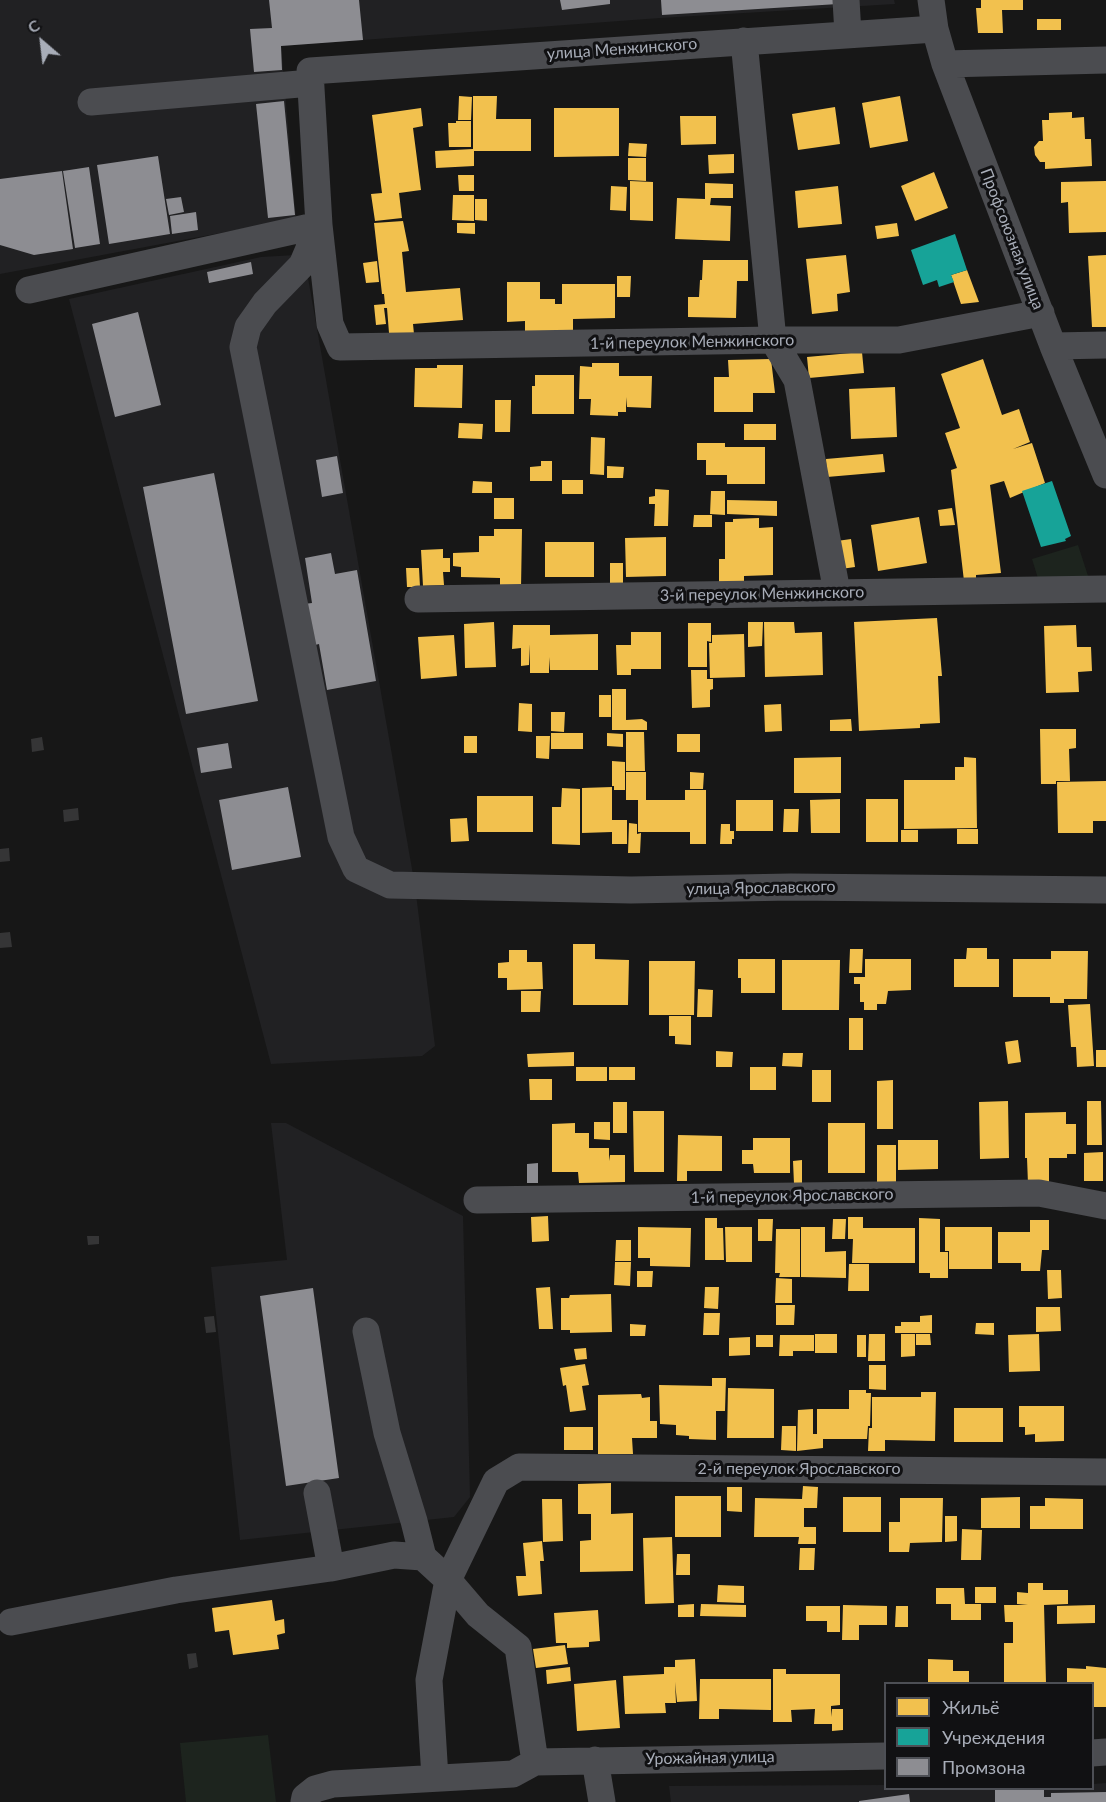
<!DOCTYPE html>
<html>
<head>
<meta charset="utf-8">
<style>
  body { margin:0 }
  #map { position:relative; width:1106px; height:1802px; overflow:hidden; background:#171717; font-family:Lato,sans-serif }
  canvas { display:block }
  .legend { position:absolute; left:884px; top:1682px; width:210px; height:108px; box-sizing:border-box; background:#111113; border:2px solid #4d4f55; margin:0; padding:8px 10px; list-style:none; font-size:18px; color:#a8adb8 }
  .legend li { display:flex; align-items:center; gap:12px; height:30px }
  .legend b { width:30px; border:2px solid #4d4f55 }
  .north { position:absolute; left:12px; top:12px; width:60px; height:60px; -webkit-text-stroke:4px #111113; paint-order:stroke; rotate:332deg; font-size:16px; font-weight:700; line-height:24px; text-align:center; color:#a8adb8 }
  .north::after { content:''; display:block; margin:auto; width:21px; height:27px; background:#a8adb8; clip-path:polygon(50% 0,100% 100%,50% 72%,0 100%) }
</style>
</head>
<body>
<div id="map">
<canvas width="1106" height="1802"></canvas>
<ul class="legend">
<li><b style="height:16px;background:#f2c14e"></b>Жильё</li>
<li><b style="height:16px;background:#17a398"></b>Учреждения</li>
<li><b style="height:16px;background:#8d8d92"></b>Промзона</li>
</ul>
<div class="north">С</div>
</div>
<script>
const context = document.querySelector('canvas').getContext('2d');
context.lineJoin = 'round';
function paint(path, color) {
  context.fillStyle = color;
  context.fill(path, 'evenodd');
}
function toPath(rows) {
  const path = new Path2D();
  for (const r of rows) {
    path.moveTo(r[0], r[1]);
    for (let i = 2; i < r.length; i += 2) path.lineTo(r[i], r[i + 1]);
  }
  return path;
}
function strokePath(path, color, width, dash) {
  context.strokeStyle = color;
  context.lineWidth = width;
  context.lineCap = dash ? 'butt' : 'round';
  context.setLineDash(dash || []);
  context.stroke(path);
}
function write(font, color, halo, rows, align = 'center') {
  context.font = font + ' Lato,sans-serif';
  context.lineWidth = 6;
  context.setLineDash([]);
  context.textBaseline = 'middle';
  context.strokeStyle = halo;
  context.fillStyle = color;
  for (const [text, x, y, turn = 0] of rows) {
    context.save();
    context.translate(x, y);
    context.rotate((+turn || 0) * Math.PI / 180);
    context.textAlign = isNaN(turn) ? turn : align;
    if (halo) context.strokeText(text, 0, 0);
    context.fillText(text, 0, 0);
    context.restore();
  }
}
paint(toPath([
  [0,0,894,0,895,4,660,18,281,46,296,219,0,274],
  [296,255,307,272,415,886,435,1046,422,1056,271,1064,69,299,261,257],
  [271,1123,286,1123,463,1216,470,1497,454,1517,240,1540,211,1267,287,1260],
  [1106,1783,1106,1802,671,1802,669,1786,885,1785,886,1788,1092,1788,1093,1784]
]), '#212123');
paint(toPath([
  [1078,545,1091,585,1041,588,1032,559],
  [268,1735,276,1802,186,1802,180,1743]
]), '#1d241e');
paint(toPath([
  [981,0,1023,0,1023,10,1002,10,1003,33,978,33,976,8,981,8],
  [1037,19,1061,19,1061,30,1037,30],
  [459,96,472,97,471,120,458,120],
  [473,96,497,96,496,119,531,119,531,151,474,151,474,166,436,168,435,151,473,149],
  [900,96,908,141,870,148,862,103],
  [835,107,840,144,798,150,792,114],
  [421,108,423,126,413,128,421,190,399,193,402,218,375,221,371,194,382,193,372,115],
  [554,108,619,108,619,156,554,157],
  [1072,112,1072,118,1084,117,1085,139,1091,139,1092,166,1045,169,1045,162,1040,162,1035,155,1034,147,1039,141,1043,141,1042,120,1049,120,1049,113],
  [680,116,716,116,716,144,681,145],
  [456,121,471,121,471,147,449,147,448,123,456,123],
  [629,143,647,144,646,157,628,156],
  [734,154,734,173,709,174,708,155],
  [628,158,646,158,646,181,628,180],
  [934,172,948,208,915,221,901,186],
  [458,175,474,175,474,191,459,191],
  [630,181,653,182,653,221,630,220],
  [1106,181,1106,232,1069,233,1068,202,1061,203,1061,182],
  [705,183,733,184,733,198,711,198,710,205,731,206,730,241,675,239,677,198,705,199],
  [611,186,627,187,626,211,610,210],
  [838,186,842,224,798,228,795,191],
  [453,195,474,195,474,221,452,220],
  [475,199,487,199,487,221,475,220],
  [403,221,409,251,402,252,406,292,460,288,463,320,413,324,414,334,389,333,387,308,384,308,386,324,376,325,374,305,385,304,384,294,382,294,374,223],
  [457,223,475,223,475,234,457,233],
  [897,223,899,236,877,239,875,226],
  [846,255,850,292,837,294,838,311,812,314,806,259],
  [1106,255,1106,327,1092,327,1088,256],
  [703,260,748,260,748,281,737,281,736,318,688,317,688,297,699,297,700,280,702,280],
  [377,261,379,282,366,283,363,263],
  [967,270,979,302,961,304,951,275],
  [617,276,631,276,630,297,617,297],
  [507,282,540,282,540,299,555,299,555,304,562,304,562,284,615,284,615,318,573,319,573,331,525,333,525,321,507,322],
  [862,352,864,373,809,378,807,357],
  [771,359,775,393,753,393,753,412,714,412,714,377,729,377,728,360],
  [983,359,1002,415,1019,409,1030,442,1013,449,1032,443,1045,483,1010,498,1004,481,990,485,1001,573,976,575,976,581,964,581,951,470,957,468,945,433,960,428,941,374],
  [592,363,619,363,619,376,652,376,651,408,627,407,626,397,626,412,618,412,618,416,590,415,591,399,579,399,580,366,592,367],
  [437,365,463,365,462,408,414,407,415,368,437,368],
  [535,375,574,375,574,414,532,414,532,386,535,386],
  [895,387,897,437,851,439,849,389],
  [495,400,511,400,510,432,495,432],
  [459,423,483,424,482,439,458,438],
  [744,424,776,424,776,440,744,440],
  [591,437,605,438,604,475,590,474],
  [697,443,725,443,725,447,765,447,765,484,727,484,727,475,706,475,706,460,697,460],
  [883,454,885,472,827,477,826,459],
  [541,461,552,461,552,481,530,481,530,467,541,466],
  [607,466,624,467,623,478,607,478],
  [562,480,583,480,583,494,562,494],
  [473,481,492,482,492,493,472,493],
  [655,489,669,490,668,526,654,526,655,504,649,504,649,497,655,496],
  [711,491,725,491,725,515,710,514],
  [494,498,514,498,514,519,494,519],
  [727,500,777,501,777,516,727,514],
  [952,508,955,525,940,526,938,510],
  [694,515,712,515,712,527,693,527],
  [919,517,927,563,878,571,871,525],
  [759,518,759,528,773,527,773,575,744,576,744,586,719,586,719,559,725,559,725,522,733,522,733,519],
  [494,529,522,529,521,588,500,588,500,578,461,577,461,567,453,566,453,553,479,552,479,536,494,536],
  [666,537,666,576,626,577,625,538],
  [851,539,855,567,841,569,837,541],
  [545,542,594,542,594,577,545,577],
  [443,549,443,558,450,558,450,572,443,572,444,585,423,586,421,550],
  [610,563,623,563,623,586,610,586],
  [406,568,419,568,420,587,407,587],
  [937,618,942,676,938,676,940,723,920,724,920,728,859,731,854,622],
  [494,622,496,667,465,668,464,624],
  [748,622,763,622,762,646,748,647],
  [764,622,794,622,795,633,822,632,823,675,765,677],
  [688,623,711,623,711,642,707,641,707,667,688,667],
  [513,625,550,625,550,635,598,634,598,670,550,670,549,657,549,673,530,673,530,644,529,665,521,666,521,648,512,649],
  [1076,625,1077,647,1091,647,1092,671,1078,672,1079,692,1046,693,1044,626],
  [631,632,661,632,661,669,631,669,631,675,617,675,616,645,631,645],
  [744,634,745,677,710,678,709,643,712,643,712,635],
  [454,635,457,676,421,679,418,637],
  [691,670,707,670,707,679,713,679,713,689,710,690,710,707,692,708],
  [612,689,626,689,626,720,642,719,647,722,647,730,612,730],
  [599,695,611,695,611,717,599,717],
  [519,703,532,704,532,732,518,731],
  [781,704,782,731,765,732,764,705],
  [551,712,565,712,564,732,551,731],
  [851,719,852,731,830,731,830,720],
  [1040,729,1076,729,1076,748,1069,749,1070,781,1056,781,1056,784,1041,784],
  [626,732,644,732,645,771,626,771],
  [551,733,583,733,583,749,551,749],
  [607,733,623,734,623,747,607,746],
  [677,734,700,734,700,752,677,752],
  [464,736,477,736,477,753,464,753],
  [536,736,550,736,549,759,536,758],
  [841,757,841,793,794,793,794,758],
  [964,757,976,758,977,828,904,829,904,780,955,780,955,767,964,767],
  [612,761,625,762,625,790,614,790,614,786,612,786],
  [626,772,646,772,646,800,685,800,685,790,706,790,706,844,690,844,690,832,638,832,638,800,626,800],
  [690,772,704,773,703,789,690,789],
  [1106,781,1106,821,1093,821,1093,833,1058,833,1057,782],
  [612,787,612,820,627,820,627,844,612,844,612,832,582,833,582,788],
  [562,788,580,789,580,845,552,844,552,807,561,807],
  [477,796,533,796,533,832,477,832],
  [840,799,840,833,811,833,810,800],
  [866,799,898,799,898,842,866,842],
  [736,800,773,800,773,831,736,831],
  [784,809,799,809,798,832,783,832],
  [467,818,469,841,451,842,450,819],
  [629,823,637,824,637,834,641,833,640,853,628,853],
  [721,824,730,824,730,831,734,831,734,839,732,839,732,844,720,844],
  [957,829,978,829,978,844,957,844],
  [901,830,918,830,918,842,901,842],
  [573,944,595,944,595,959,629,960,628,1005,573,1005],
  [967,948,987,948,987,959,999,959,999,987,954,987,954,959,966,959],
  [850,949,863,949,862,973,849,973],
  [509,950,527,950,527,962,542,962,543,989,507,990,507,978,498,978,498,963,509,962],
  [1051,951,1088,951,1087,999,1064,999,1064,1003,1050,1003,1050,997,1013,997,1013,959,1051,959],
  [738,959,775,959,775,993,741,993,741,978,738,978],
  [865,959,911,959,911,990,888,991,886,1004,877,1004,877,1010,864,1010,864,1002,860,1002,860,984,854,984,854,977,865,977],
  [782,960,840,960,839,1010,782,1010],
  [649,961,695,961,694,1015,649,1015],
  [698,989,713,990,712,1017,697,1017],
  [521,991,541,991,540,1012,521,1012],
  [1090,1004,1094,1066,1077,1067,1076,1047,1071,1047,1068,1005],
  [669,1016,691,1016,691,1045,675,1044,675,1036,669,1036],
  [849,1018,863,1018,863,1050,849,1050],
  [1018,1040,1021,1062,1008,1064,1005,1042],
  [1096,1050,1106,1050,1106,1067,1096,1067],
  [716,1051,733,1052,732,1067,716,1067],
  [574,1052,574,1066,528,1067,527,1054],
  [783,1053,803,1053,802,1067,782,1066],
  [576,1067,607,1067,607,1081,576,1081],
  [609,1067,635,1067,635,1080,609,1080],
  [750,1067,776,1067,776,1090,750,1090],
  [812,1070,831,1070,831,1102,812,1102],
  [529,1079,552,1079,552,1100,530,1100],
  [893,1080,893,1129,877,1129,877,1081],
  [1008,1101,1009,1158,980,1159,979,1102],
  [1087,1101,1101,1101,1102,1145,1087,1145],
  [613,1102,627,1102,627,1133,613,1133],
  [633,1111,664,1111,664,1172,634,1172],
  [1066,1112,1066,1124,1076,1124,1076,1154,1067,1154,1067,1158,1049,1158,1049,1183,1028,1184,1027,1158,1025,1158,1025,1113],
  [594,1122,610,1122,610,1140,594,1139],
  [575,1123,575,1133,589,1133,589,1148,609,1148,609,1161,610,1155,625,1155,625,1182,579,1183,578,1172,552,1172,552,1124],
  [828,1123,865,1123,865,1173,828,1173],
  [678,1135,722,1136,722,1171,687,1171,687,1181,677,1181],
  [753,1138,790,1138,790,1173,754,1173,753,1164,742,1164,742,1150,753,1150],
  [898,1140,938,1140,938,1169,898,1170],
  [877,1145,896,1145,896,1182,877,1182],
  [1103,1152,1103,1181,1084,1181,1084,1153],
  [802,1160,802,1184,794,1184,793,1161],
  [548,1216,549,1241,532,1242,531,1217],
  [848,1217,863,1217,863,1228,915,1228,915,1263,852,1263,853,1239,848,1239],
  [705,1218,717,1218,717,1228,723,1228,724,1260,705,1260],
  [919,1218,940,1219,940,1252,948,1252,948,1278,930,1278,930,1273,919,1273],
  [758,1219,773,1219,772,1241,758,1241],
  [833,1219,846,1219,845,1239,832,1239],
  [1030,1220,1049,1220,1049,1250,1042,1250,1040,1271,1021,1271,1021,1263,998,1263,998,1232,1030,1232],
  [638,1227,691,1228,690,1267,650,1266,650,1258,638,1258],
  [725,1227,752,1227,752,1262,726,1262],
  [801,1227,825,1227,825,1252,846,1251,846,1278,801,1277],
  [945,1227,992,1227,992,1269,949,1269,949,1251,945,1251],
  [776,1229,800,1229,800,1277,779,1277,780,1273,775,1273],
  [616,1240,631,1240,631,1261,615,1261],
  [615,1262,631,1262,630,1286,614,1285],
  [849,1264,869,1264,869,1291,848,1291],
  [1047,1270,1061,1270,1062,1298,1048,1299],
  [637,1271,653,1271,652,1287,637,1287],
  [776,1278,792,1279,792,1303,775,1303],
  [550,1287,553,1329,539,1329,536,1288],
  [705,1287,719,1287,718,1309,704,1308],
  [611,1294,612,1332,570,1333,570,1330,561,1330,561,1298,569,1298,570,1295],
  [776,1305,795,1305,794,1325,776,1325],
  [1036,1307,1060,1307,1061,1331,1036,1332],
  [704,1313,720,1313,719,1335,703,1335],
  [932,1315,932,1333,895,1333,895,1326,901,1326,901,1322,920,1322,920,1316],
  [976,1323,994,1323,994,1335,975,1334],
  [630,1324,646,1325,645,1336,630,1336],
  [815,1334,837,1334,837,1353,815,1353],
  [869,1334,885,1334,885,1361,868,1361],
  [901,1334,915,1334,915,1356,901,1357],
  [916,1334,930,1334,931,1345,916,1345],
  [1039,1334,1040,1371,1009,1372,1008,1335],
  [756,1335,773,1335,773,1347,756,1347],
  [780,1335,814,1335,814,1351,793,1351,793,1356,779,1356],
  [857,1335,866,1335,866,1357,857,1357],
  [750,1337,750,1355,729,1356,729,1338],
  [586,1348,587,1359,576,1360,574,1349],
  [585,1364,589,1385,582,1386,586,1410,570,1412,566,1385,563,1386,560,1368],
  [869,1365,886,1365,886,1390,869,1389],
  [712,1378,726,1378,725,1411,716,1411,716,1440,689,1439,689,1436,676,1435,676,1425,660,1424,659,1385,712,1386],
  [728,1388,774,1389,774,1438,727,1438],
  [849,1390,866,1390,866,1393,871,1393,870,1426,868,1426,867,1439,823,1439,823,1448,797,1451,798,1410,813,1409,813,1434,817,1434,817,1409,849,1409],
  [921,1392,936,1392,935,1441,885,1440,885,1451,868,1451,869,1428,872,1428,872,1397,921,1397],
  [641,1394,642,1398,650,1397,650,1421,657,1421,657,1438,632,1438,633,1454,598,1454,598,1395],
  [1019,1406,1064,1406,1064,1441,1035,1442,1035,1434,1025,1435,1025,1427,1019,1427],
  [954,1408,1003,1408,1003,1442,954,1442],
  [782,1426,796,1426,796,1451,781,1450],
  [564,1427,593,1427,593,1450,564,1450],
  [611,1483,611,1514,633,1513,633,1571,580,1572,580,1541,591,1540,591,1514,578,1514,578,1484],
  [803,1486,818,1487,817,1508,804,1508,804,1527,816,1527,816,1544,798,1544,799,1537,754,1537,755,1498,802,1499],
  [727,1487,742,1487,742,1512,727,1511],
  [675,1496,721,1496,721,1537,675,1537],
  [843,1497,881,1497,881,1532,843,1532],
  [1020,1497,1020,1528,981,1528,981,1498],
  [900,1498,943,1498,942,1542,910,1543,909,1552,889,1552,889,1522,900,1522],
  [1045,1498,1083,1499,1083,1529,1030,1529,1030,1506,1045,1506],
  [542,1499,562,1499,563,1541,543,1542],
  [945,1516,957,1516,957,1541,945,1542],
  [962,1529,982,1530,981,1560,961,1560],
  [672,1537,674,1603,645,1604,643,1538],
  [542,1541,544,1561,540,1561,542,1594,518,1596,516,1576,526,1576,523,1543],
  [800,1548,815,1548,814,1570,799,1570],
  [677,1554,690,1554,690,1575,676,1575],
  [1028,1583,1043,1583,1043,1590,1068,1590,1068,1604,1044,1605,1046,1683,1004,1683,1004,1643,1013,1643,1013,1622,1005,1622,1004,1605,1028,1605,1017,1604,1017,1592,1028,1593],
  [718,1585,744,1586,744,1603,717,1602],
  [975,1587,996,1587,996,1603,975,1603],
  [936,1588,964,1588,965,1604,981,1604,981,1620,951,1620,951,1604,936,1604],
  [272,1600,275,1621,284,1619,285,1633,277,1635,279,1649,233,1655,229,1630,215,1632,212,1608],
  [694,1604,694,1617,678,1617,678,1605],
  [701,1604,746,1605,746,1617,700,1616],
  [843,1605,887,1606,887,1625,859,1625,859,1640,842,1640],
  [1095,1605,1095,1623,1057,1624,1057,1606],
  [806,1606,840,1606,840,1632,827,1632,827,1621,806,1621],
  [896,1606,908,1606,908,1627,895,1627],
  [598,1610,600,1641,589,1642,589,1647,567,1648,567,1643,556,1643,554,1613],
  [565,1645,568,1664,536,1668,533,1649],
  [695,1659,697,1701,677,1702,675,1682,676,1703,665,1703,666,1713,625,1714,623,1676,664,1674,664,1667,675,1667,675,1660],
  [928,1659,953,1660,953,1671,969,1671,969,1683,928,1683],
  [1086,1666,1106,1668,1106,1707,1092,1707,1092,1683,1067,1683,1067,1668,1086,1669],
  [570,1667,571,1681,547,1684,546,1670],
  [773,1669,786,1669,786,1674,840,1674,840,1705,831,1706,831,1717,832,1709,843,1709,843,1730,832,1731,832,1724,814,1724,815,1709,791,1710,792,1722,773,1722],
  [700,1679,771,1679,771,1710,719,1709,719,1719,699,1719],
  [616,1680,620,1728,577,1731,574,1684]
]), '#f2c14e');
paint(toPath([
  [955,234,967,270,951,275,954,282,939,287,937,280,923,285,911,250],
  [1052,481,1071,536,1065,539,1066,541,1041,547,1022,491]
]), '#17a398');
paint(toPath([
  [269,0,359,0,363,40,281,46,282,70,254,72,250,29,272,28],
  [560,0,610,0,610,4,562,10],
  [661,0,838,0,838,4,662,15],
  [284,101,295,215,268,218,256,104],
  [158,156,170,234,109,244,97,165],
  [89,167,100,244,75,248,63,171],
  [62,171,73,249,34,255,0,245,0,179],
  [181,197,184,212,169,215,166,199],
  [196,212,198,230,172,234,170,216],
  [251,262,253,274,209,283,207,272],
  [138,312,161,405,115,417,92,324],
  [337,456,343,493,322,497,316,460],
  [214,473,258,701,186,714,143,487],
  [331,553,335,574,357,570,376,681,327,690,319,644,311,646,304,604,312,603,305,558],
  [228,743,232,768,201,773,197,748],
  [288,787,301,857,232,870,219,800],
  [538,1163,538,1183,527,1183,527,1164],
  [313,1288,339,1478,286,1486,260,1296],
  [995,1788,1044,1788,1044,1797,1051,1797,1051,1793,1106,1792,1106,1802,995,1802],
  [909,1794,910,1802,859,1802,859,1801]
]), '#8d8d92');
paint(toPath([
  [42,737,44,750,32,752,31,739],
  [78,808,79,820,64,822,63,810],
  [9,848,10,861,0,862,0,849],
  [10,932,12,947,0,948,0,933],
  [87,1236,99,1236,99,1244,88,1245],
  [214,1316,216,1332,206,1333,204,1317],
  [196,1653,198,1667,189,1669,187,1654]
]), '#353536');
strokePath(toPath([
  [846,0,848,34],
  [931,0,935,29,945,64,1053,346,1106,475],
  [935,29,310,71,319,225,330,324,340,347,773,340,899,340,1041,313],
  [744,41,773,340,797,380,837,592],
  [945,64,1106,60],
  [91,102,311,83],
  [29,290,319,225,302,265,265,303,248,327,243,347,341,837,356,869,390,885,631,890,791,887,1106,890],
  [1053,346,1106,345],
  [418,599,1106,589],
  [477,1200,1039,1193,1106,1206],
  [366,1331,387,1433,414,1521,423,1557],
  [317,1493,331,1568],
  [11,1622,176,1590,331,1568,394,1555,423,1557,448,1580,478,1615,518,1647,535,1762],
  [1092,1753,1106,1752],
  [595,1760,602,1802],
  [435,1778,429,1680,448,1580,496,1481,519,1467,1106,1472],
  [304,1802,305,1797,315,1789,333,1784,513,1774,535,1762,886,1756]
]), '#4b4c50', 27);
write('16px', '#a8adb8', '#111113', [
  ["улица Менжинского",622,49,-4],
  ["Профсоюзная улица",1012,239,69],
  ["1-й переулок Менжинского",692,342,-1],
  ["3-й переулок Менжинского",762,594,-1],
  ["улица Ярославского",761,888,-1],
  ["1-й переулок Ярославского",792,1196,-1],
  ["2-й переулок Ярославского",799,1469],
  ["Урожайная улица",710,1758,-1]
]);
</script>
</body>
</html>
